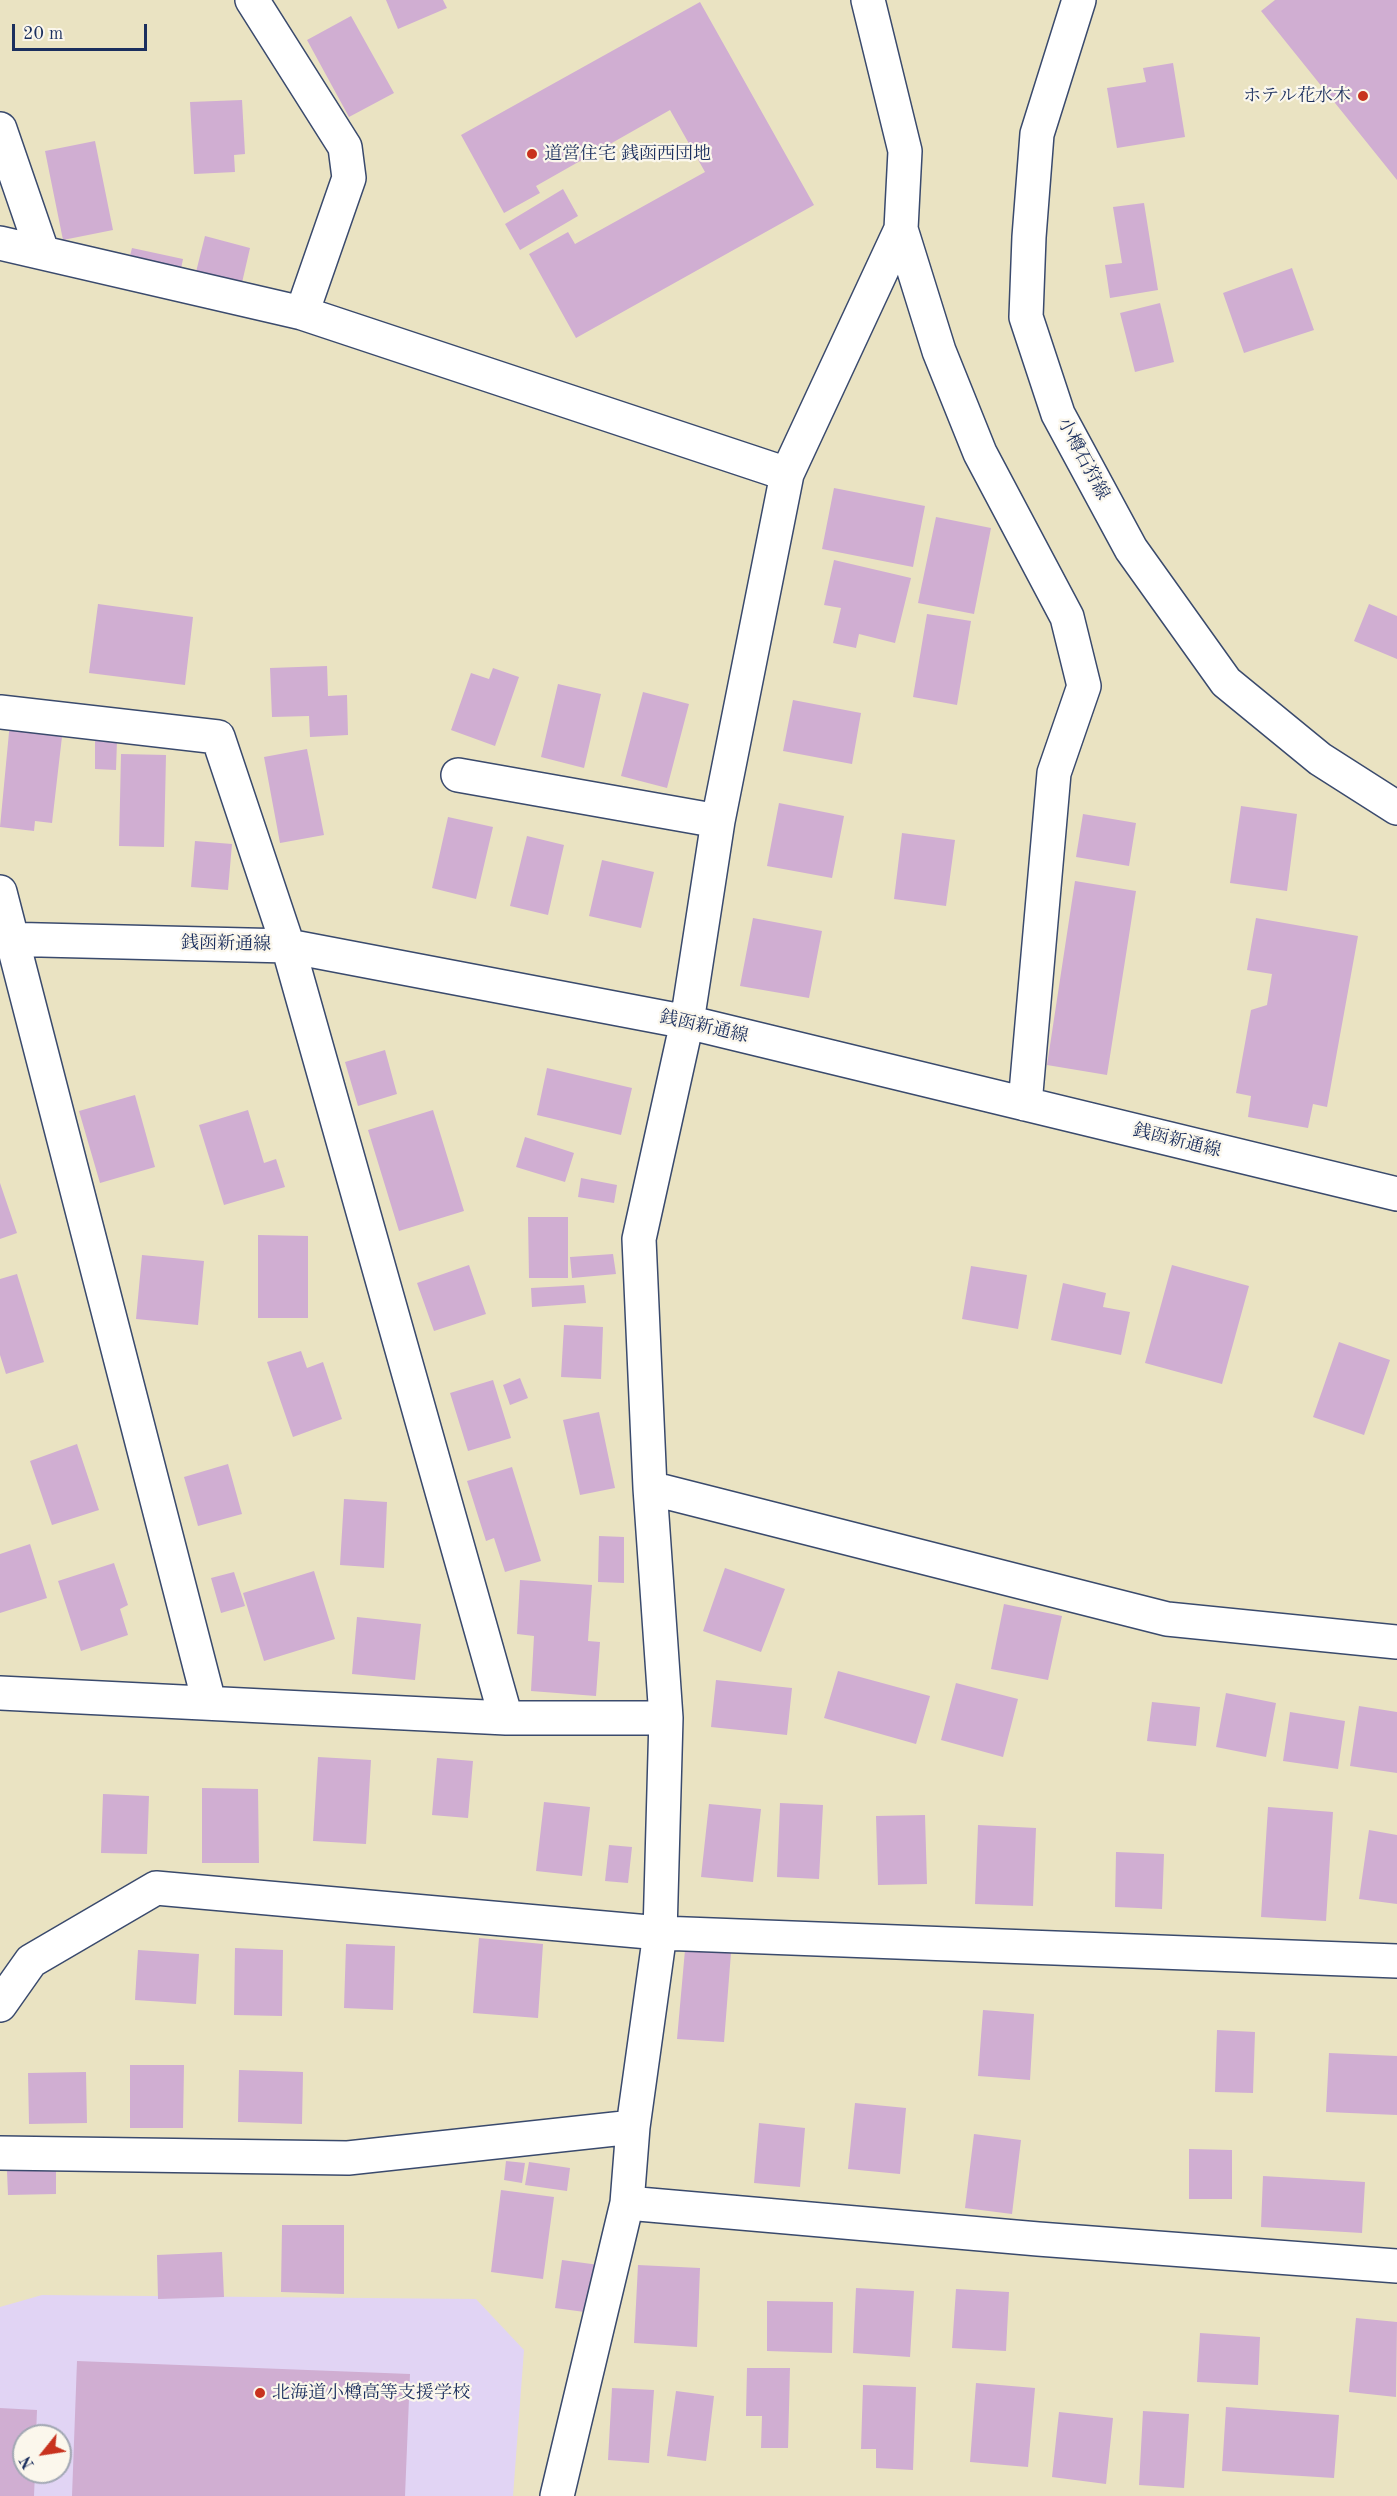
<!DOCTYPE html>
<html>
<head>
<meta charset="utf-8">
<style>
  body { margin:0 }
  #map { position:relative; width:1397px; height:2496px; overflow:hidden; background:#eae3c2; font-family:"Old Standard TT",serif }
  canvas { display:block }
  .north { position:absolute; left:12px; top:2424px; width:60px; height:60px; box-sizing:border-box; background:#fbf7ec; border:2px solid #a1a7b3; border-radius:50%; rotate:240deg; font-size:16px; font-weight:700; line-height:24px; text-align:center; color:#1b2f5e }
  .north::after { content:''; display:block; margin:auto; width:21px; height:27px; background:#c8321e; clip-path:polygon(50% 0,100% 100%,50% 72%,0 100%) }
  .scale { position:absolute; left:12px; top:24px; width:135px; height:27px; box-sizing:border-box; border:3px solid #1b2f5e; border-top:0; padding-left:8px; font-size:18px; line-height:21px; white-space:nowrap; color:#1b2f5e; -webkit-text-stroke:4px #fbf7ec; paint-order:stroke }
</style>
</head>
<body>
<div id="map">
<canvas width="1397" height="2496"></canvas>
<div class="north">N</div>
<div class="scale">20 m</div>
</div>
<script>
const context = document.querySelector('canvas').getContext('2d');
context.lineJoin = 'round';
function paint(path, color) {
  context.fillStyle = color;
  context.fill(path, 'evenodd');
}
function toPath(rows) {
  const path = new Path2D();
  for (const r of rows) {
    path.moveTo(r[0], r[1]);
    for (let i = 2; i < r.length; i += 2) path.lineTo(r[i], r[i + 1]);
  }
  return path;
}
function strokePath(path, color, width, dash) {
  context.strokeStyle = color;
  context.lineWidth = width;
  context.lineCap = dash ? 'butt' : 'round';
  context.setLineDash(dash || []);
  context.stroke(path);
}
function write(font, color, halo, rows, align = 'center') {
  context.font = font + ' "Old Standard TT","Noto Serif JP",serif';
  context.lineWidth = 4.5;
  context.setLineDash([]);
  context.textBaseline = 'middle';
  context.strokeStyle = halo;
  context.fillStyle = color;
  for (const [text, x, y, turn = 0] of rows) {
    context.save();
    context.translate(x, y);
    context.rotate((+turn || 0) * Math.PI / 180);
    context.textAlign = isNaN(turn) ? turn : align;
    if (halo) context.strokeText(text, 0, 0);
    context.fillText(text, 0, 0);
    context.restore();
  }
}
paint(toPath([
  [42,2295,476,2299,524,2350,513,2496,0,2496,0,2307],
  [24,2436,60,2436,60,2472,24,2472]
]), '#e1d4f4');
paint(toPath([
  [386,0,443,0,447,8,398,29],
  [1275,0,1397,0,1397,180,1261,11],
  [700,2,814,205,576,338,529,254,568,232,575,244,705,172,670,110,536,186,540,193,504,213,461,135],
  [351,16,394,93,349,117,307,40],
  [1173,63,1185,137,1117,148,1107,88,1146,82,1143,68],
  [242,100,245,154,234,155,235,172,194,174,190,102],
  [95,141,113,230,63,240,45,151],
  [563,189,578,216,520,250,505,224],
  [1144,203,1158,290,1110,298,1105,265,1122,263,1113,207],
  [205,236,250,248,241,287,195,276],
  [132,248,183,259,178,283,126,272],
  [1292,268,1314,330,1244,353,1223,293],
  [1160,303,1174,362,1135,372,1120,313],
  [834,488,925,506,913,567,822,549],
  [936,517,991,528,974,614,918,603],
  [834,560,911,578,895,643,859,634,856,648,833,643,841,608,824,605],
  [98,604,193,617,185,685,89,673],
  [1369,604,1397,616,1397,659,1354,641],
  [927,614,971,621,957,705,913,697],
  [327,666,328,696,347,695,348,735,310,737,309,716,272,717,270,668],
  [493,668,519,677,495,746,451,730,471,673,489,679],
  [558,684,601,694,584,768,541,757],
  [643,692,689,704,667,788,621,776],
  [793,700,861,713,852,764,783,751],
  [10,722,63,728,52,823,35,821,34,831,0,827],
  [95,740,117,740,116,770,95,769],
  [307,749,324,835,280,843,264,757],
  [121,754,166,755,164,847,119,846],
  [779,803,844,816,832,878,767,866],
  [1241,806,1297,814,1287,891,1230,883],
  [1083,814,1136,823,1129,866,1076,857],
  [448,817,493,827,476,899,432,888],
  [902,833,955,840,946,906,894,899],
  [527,836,564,845,548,915,510,906],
  [195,841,232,844,228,890,191,887],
  [602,860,654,872,641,928,589,916],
  [1075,881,1136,891,1107,1075,1047,1065],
  [753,918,822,931,809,998,740,986],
  [1256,918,1358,936,1327,1107,1313,1104,1308,1128,1248,1117,1251,1096,1236,1093,1251,1010,1267,1005,1272,974,1247,970],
  [385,1050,397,1094,358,1106,345,1062],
  [547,1068,632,1088,621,1135,537,1115],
  [135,1095,155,1167,100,1183,79,1111],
  [248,1110,264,1163,276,1159,285,1187,224,1205,199,1125],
  [433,1110,464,1211,399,1231,368,1130],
  [525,1137,574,1153,565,1182,516,1167],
  [581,1178,617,1185,614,1203,578,1197],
  [0,1183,17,1233,0,1239],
  [528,1217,568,1217,568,1278,529,1278],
  [258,1235,308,1236,308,1318,258,1318],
  [613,1254,616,1274,572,1278,570,1257],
  [142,1255,204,1261,198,1325,136,1319],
  [469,1265,486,1314,434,1331,417,1283],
  [1172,1265,1249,1286,1222,1384,1145,1363],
  [971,1266,1027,1275,1018,1329,962,1319],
  [17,1274,44,1362,6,1374,0,1355,0,1279],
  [1063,1283,1106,1293,1103,1307,1130,1312,1121,1355,1051,1340],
  [584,1285,586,1303,532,1307,531,1288],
  [564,1325,603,1327,601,1379,561,1377],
  [1339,1342,1390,1360,1364,1435,1313,1417],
  [301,1351,307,1368,323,1362,342,1419,293,1437,267,1362],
  [520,1378,528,1398,510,1405,503,1385],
  [493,1380,511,1438,468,1451,450,1393],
  [599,1412,615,1488,580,1495,563,1420],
  [77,1444,99,1510,52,1525,30,1461],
  [228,1464,242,1514,198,1526,184,1477],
  [512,1467,541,1561,505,1572,494,1538,486,1541,467,1481],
  [344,1499,387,1502,384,1568,340,1565],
  [599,1536,624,1537,624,1583,598,1582],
  [30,1544,47,1598,0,1613,0,1554],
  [114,1563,128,1605,120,1609,128,1635,81,1651,58,1581],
  [725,1568,785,1589,761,1652,703,1631],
  [314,1571,335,1639,264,1661,243,1593],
  [234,1572,245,1606,221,1613,211,1578],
  [520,1580,592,1585,588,1641,600,1642,596,1696,531,1691,534,1636,517,1634],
  [1004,1604,1062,1616,1048,1680,991,1669],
  [357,1617,421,1624,415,1680,352,1674],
  [838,1671,930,1696,916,1744,824,1718],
  [716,1680,792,1688,787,1735,711,1727],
  [956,1683,1018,1699,1003,1757,941,1740],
  [1226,1693,1276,1703,1266,1757,1216,1747],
  [1152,1702,1200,1707,1196,1746,1147,1741],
  [1359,1706,1397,1712,1397,1773,1350,1766],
  [1290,1712,1345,1721,1338,1769,1283,1761],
  [318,1757,371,1760,366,1844,313,1841],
  [437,1758,473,1761,468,1818,432,1815],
  [202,1788,258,1789,259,1863,202,1863],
  [103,1794,149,1796,147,1854,101,1853],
  [544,1802,590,1807,582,1876,536,1871],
  [780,1803,823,1805,819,1879,777,1877],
  [709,1804,761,1809,753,1882,701,1877],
  [1268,1807,1333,1812,1326,1921,1261,1917],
  [925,1815,927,1884,878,1885,876,1816],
  [978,1825,1036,1828,1033,1906,975,1904],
  [1369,1830,1397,1835,1397,1904,1359,1899],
  [609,1845,632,1847,628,1883,605,1881],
  [1116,1852,1164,1854,1162,1909,1115,1907],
  [479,1938,543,1944,538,2018,473,2013],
  [346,1944,395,1946,393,2010,344,2008],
  [235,1948,283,1950,282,2016,234,2015],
  [138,1950,199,1954,196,2004,135,2000],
  [685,1950,731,1953,724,2042,677,2039],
  [983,2010,1034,2014,1030,2080,978,2076],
  [1217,2030,1255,2032,1253,2093,1215,2092],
  [1329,2053,1397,2056,1397,2115,1326,2112],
  [130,2065,184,2065,183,2128,130,2128],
  [239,2070,303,2072,302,2124,238,2122],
  [86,2072,87,2123,29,2124,28,2073],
  [855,2103,906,2108,900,2174,848,2169],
  [759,2123,805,2128,800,2187,754,2183],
  [974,2134,1021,2140,1012,2214,965,2208],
  [1189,2149,1232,2150,1232,2199,1189,2199],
  [506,2161,525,2163,522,2183,504,2180],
  [529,2162,570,2168,567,2191,525,2185],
  [56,2169,56,2194,8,2195,7,2171],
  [1263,2176,1365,2182,1362,2233,1261,2227],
  [501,2190,554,2197,543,2279,491,2272],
  [282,2225,344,2225,344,2294,281,2292],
  [222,2252,224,2297,158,2299,157,2255],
  [562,2260,599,2265,592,2313,555,2308],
  [638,2265,700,2268,697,2347,634,2343],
  [856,2288,914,2291,910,2357,853,2353],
  [956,2289,1009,2292,1006,2351,952,2348],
  [767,2301,833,2302,832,2353,767,2351],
  [1356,2318,1397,2322,1396,2397,1349,2392],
  [1200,2333,1260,2337,1258,2385,1197,2382],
  [77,2361,410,2374,405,2496,72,2496],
  [747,2368,790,2368,788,2448,761,2448,762,2416,746,2416],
  [976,2383,1035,2388,1028,2467,970,2462],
  [863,2385,916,2387,913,2470,876,2468,876,2449,861,2449],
  [612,2388,654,2390,649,2463,608,2460],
  [676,2391,714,2396,706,2461,667,2456],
  [1226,2407,1339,2415,1334,2478,1222,2471],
  [0,2408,37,2410,36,2436,24,2436,24,2472,35,2472,34,2496,0,2496],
  [1143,2411,1189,2414,1184,2488,1139,2485],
  [1059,2412,1113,2418,1106,2484,1052,2477]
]), '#d0aed2');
const minor = toPath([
  [252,0,345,147,349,178,302,313],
  [868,0,905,151,901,229,939,351,980,453,1067,617,1084,686,1054,773,1025,1104],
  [0,129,42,251],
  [0,243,302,313,787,474],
  [0,712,218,737,288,946,506,1718],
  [458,775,718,821],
  [0,892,209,1702],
  [0,939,288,946,687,1022,1397,1194],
  [650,1488,1167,1619,1397,1642],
  [0,1693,506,1718,666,1718],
  [0,2005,31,1961,156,1888,660,1933,1397,1961],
  [0,2153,348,2158,633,2127],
  [627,2203,1038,2239,1397,2266],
  [557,2496,627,2203,633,2127,660,1933,666,1718,650,1488,639,1239,687,1022,718,821,787,474,901,229]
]);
const secondary = toPath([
  [1079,0,1037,134,1029,237,1026,317,1058,414,1131,549,1226,682,1320,759,1397,808]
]);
strokePath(minor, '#3a4a6d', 36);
strokePath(secondary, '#3a4a6d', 36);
strokePath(minor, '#fff', 33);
strokePath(secondary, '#fff', 33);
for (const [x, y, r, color] of [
  [1363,96,6,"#c8321e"],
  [532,154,6,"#c8321e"],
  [260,2393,6,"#c8321e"]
]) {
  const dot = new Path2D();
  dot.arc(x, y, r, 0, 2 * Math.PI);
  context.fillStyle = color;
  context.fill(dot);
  strokePath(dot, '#fbf7ec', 2);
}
write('18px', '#1b2f5e', '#fbf7ec', [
  ["ホテル花水木",1351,96,"right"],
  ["道営住宅 銭函西団地",544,154],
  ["北海道小樽高等支援学校",272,2393]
], 'left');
write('18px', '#1b2f5e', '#fbf7ec', [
  ["小樽石狩線",1083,459,62],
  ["銭函新通線",226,944,1],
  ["銭函新通線",704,1027,13],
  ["銭函新通線",1177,1141,14]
]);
</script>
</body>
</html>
